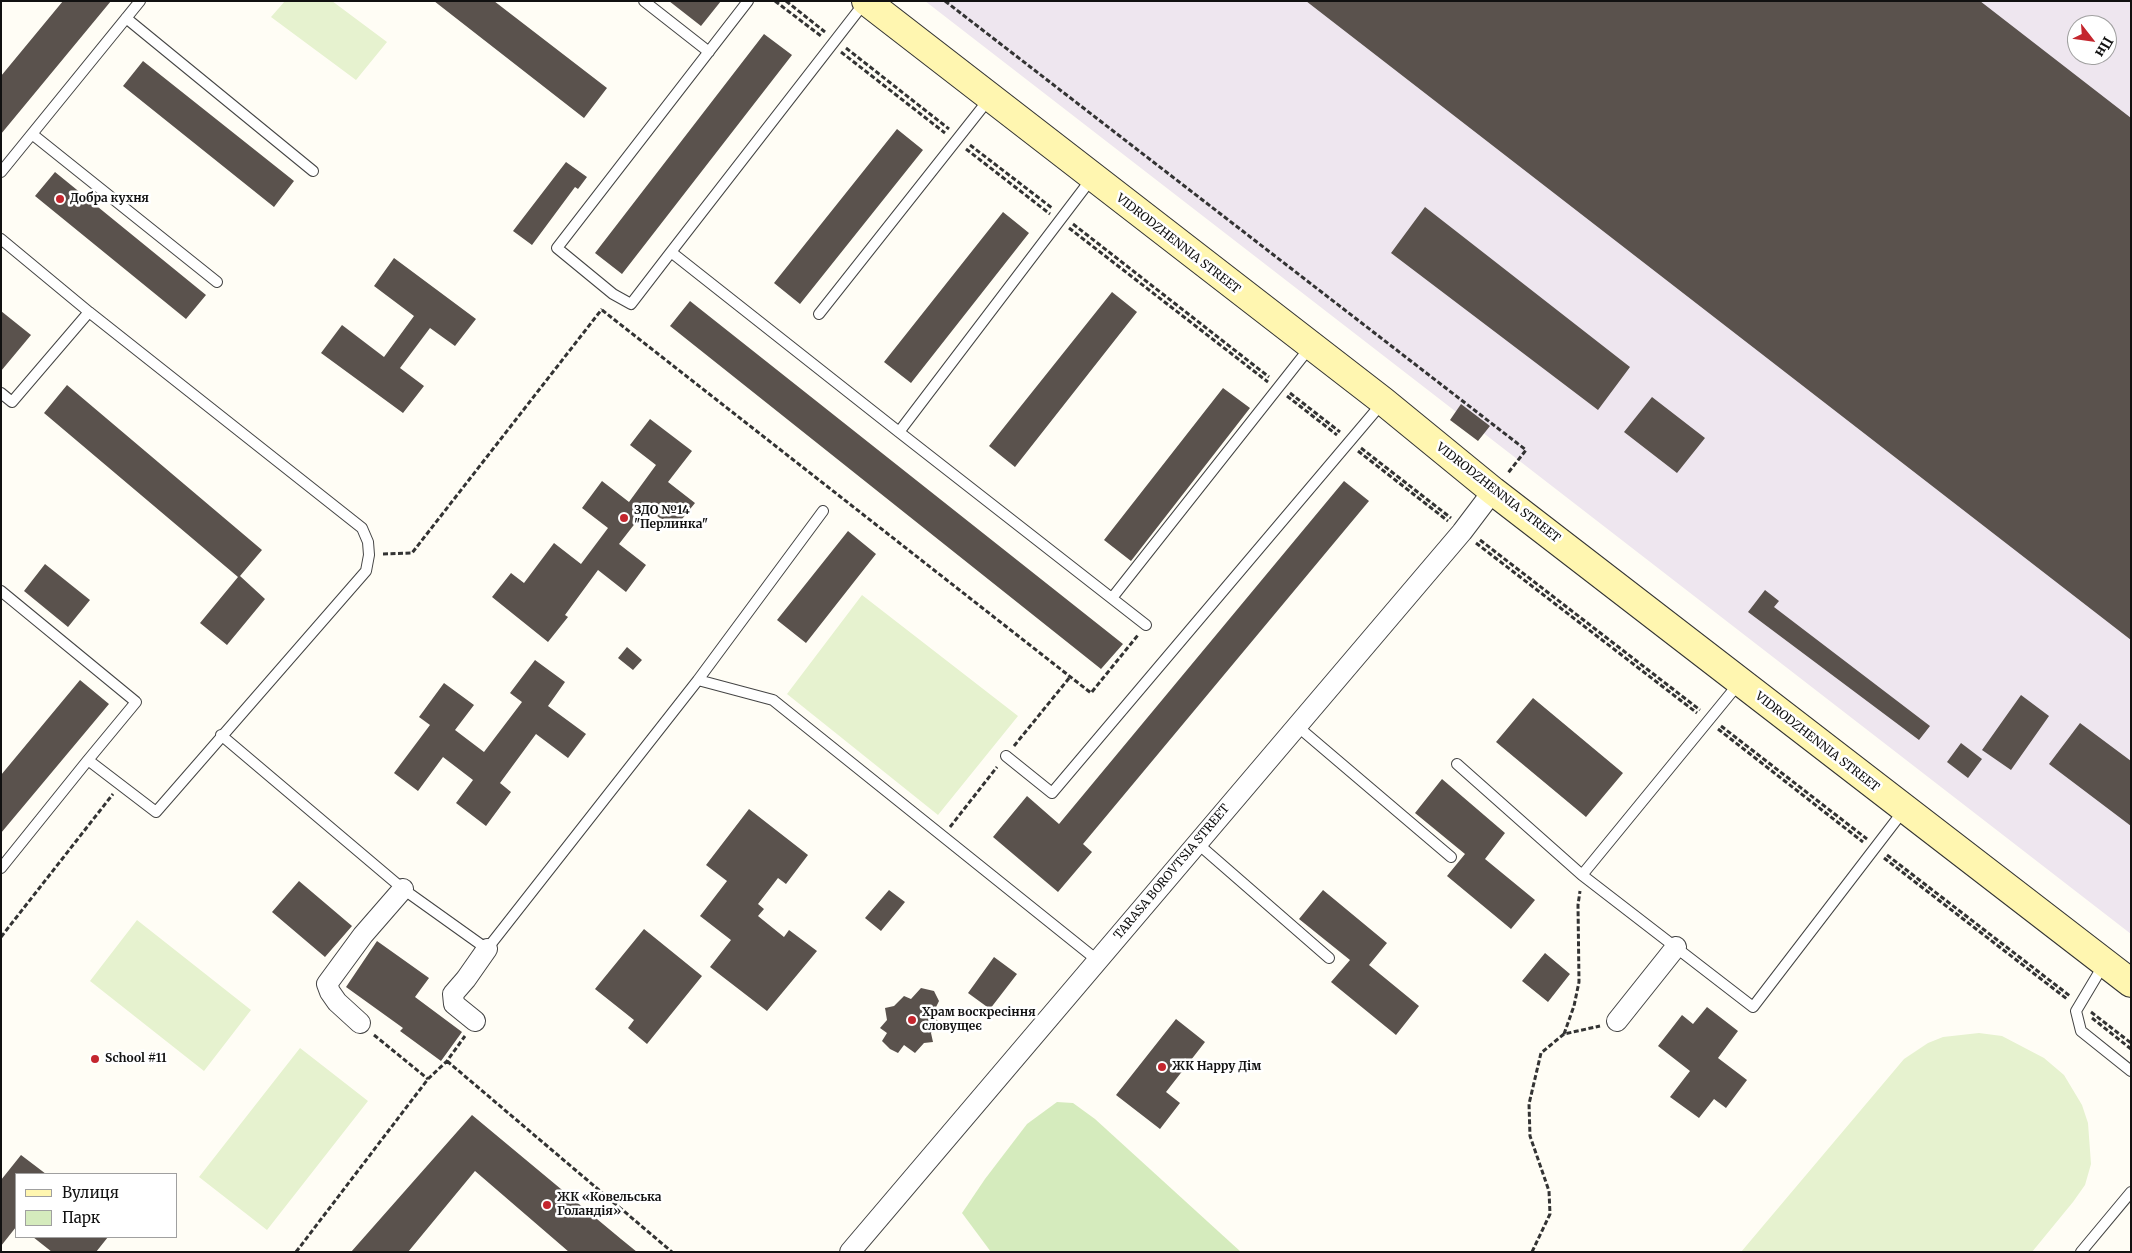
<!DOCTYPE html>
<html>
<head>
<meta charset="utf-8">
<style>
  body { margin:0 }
  #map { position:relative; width:2132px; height:1253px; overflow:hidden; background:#fffdf5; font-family:Merriweather,serif }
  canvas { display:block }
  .frame { position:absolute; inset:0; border:2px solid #111; pointer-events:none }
  .legend { position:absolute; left:15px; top:1173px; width:162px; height:65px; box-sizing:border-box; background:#fff; border:1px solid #a0a0a0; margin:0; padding:6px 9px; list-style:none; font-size:15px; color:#111 }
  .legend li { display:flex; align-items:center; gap:10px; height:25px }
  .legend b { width:25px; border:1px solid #a0a0a0 }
  .north { position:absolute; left:2067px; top:15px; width:50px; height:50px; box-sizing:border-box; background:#fff; border:1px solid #a0a0a0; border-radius:50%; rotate:120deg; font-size:14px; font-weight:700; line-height:20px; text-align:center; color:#111 }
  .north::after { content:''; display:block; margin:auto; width:18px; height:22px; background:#c4262e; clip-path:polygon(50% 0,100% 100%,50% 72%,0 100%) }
</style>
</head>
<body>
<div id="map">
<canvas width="2132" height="1253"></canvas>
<div class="frame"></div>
<ul class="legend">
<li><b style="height:6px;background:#fff6b0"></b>Вулиця</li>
<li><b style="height:14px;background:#d5ebbd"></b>Парк</li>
</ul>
<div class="north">Пн</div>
</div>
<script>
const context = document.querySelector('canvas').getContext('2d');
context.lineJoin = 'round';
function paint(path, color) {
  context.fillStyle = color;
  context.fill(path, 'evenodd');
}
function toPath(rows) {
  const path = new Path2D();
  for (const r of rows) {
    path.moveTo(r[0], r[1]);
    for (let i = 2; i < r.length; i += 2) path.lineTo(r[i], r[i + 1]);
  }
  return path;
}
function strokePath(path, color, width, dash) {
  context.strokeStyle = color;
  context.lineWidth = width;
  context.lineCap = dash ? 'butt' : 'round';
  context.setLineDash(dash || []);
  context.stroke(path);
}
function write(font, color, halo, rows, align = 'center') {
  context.font = font + ' Merriweather,serif';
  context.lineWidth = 5;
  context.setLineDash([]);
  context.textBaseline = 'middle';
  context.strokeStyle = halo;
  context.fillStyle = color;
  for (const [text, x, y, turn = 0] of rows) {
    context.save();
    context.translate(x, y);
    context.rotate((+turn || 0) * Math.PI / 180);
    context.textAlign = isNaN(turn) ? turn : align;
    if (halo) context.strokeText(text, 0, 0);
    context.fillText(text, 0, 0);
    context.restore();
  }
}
paint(toPath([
  [925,1,2131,1,2131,934],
  [2077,25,2107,25,2107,55,2077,55]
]), '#eee6ef');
paint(toPath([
  [1057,1102,1073,1103,1095,1119,1241,1252,991,1252,962,1213,985,1179,1027,1124]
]), '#d5ebbd');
paint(toPath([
  [285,1,332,1,387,42,356,80,271,17],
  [862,595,1018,716,938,815,787,694],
  [137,920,251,1010,204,1071,90,981],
  [1979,1033,2002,1036,2044,1058,2064,1075,2082,1105,2088,1123,2091,1164,2085,1185,2073,1202,2032,1252,1741,1252,1904,1059,1928,1043,1943,1037],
  [300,1048,368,1101,267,1230,199,1177]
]), '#e6f2cf');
paint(toPath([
  [63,1,111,1,1,134,1,76],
  [434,1,494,1,607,88,584,118],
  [669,1,721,1,701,26],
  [1306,1,1980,1,2131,118,2131,640],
  [764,34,792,55,622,274,595,253],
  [143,61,294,181,274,207,123,86],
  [897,129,923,150,800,304,774,283],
  [566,162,587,177,578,189,575,187,532,245,513,231],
  [55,172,206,295,186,319,35,196],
  [1425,207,1630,367,1598,410,1391,253],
  [1003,212,1029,233,911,383,884,362],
  [394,258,476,319,455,346,430,328,400,368,424,386,403,413,321,353,342,325,384,357,414,316,374,286],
  [1112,292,1137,312,1015,467,989,446],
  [690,301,1123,644,1101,669,670,326],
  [1,311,31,335,1,371],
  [67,385,262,550,240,576,265,599,227,645,200,623,238,577,44,413],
  [1223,388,1250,408,1131,561,1104,540],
  [1652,397,1705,438,1677,473,1624,432],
  [1461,404,1490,426,1478,441,1450,420],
  [650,419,692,451,668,482,695,503,674,529,647,508,619,544,646,565,626,592,598,570,565,615,568,617,548,642,492,597,511,573,524,583,554,543,581,564,608,528,582,508,602,481,629,502,656,465,630,445],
  [1344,481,1369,501,1083,844,1092,852,1058,892,993,837,1027,796,1059,824],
  [848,531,876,554,806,643,777,620],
  [45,564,90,600,68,627,24,591],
  [1765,590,1779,601,1774,607,1930,726,1919,740,1748,612],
  [627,647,642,660,633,670,618,658],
  [535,660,565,682,548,706,586,734,568,758,536,734,500,783,511,792,486,826,456,803,473,780,443,757,418,791,394,773,430,725,419,717,444,683,474,705,455,730,484,752,522,702,510,693],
  [80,680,109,704,1,833,1,775],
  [2021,695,2049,716,2011,770,1982,750],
  [1533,698,1623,773,1586,817,1496,742],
  [2080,723,2131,761,2131,826,2049,764],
  [1961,743,1982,759,1968,778,1947,762],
  [1442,779,1505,833,1485,859,1535,900,1511,929,1447,876,1465,854,1415,813],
  [749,809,808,855,786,884,778,878,758,904,764,909,758,916,784,937,789,930,817,951,767,1011,710,967,731,940,700,916,727,881,706,865],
  [299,881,352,926,325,957,272,912],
  [889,890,905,902,881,931,865,918],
  [1323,890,1387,943,1369,965,1419,1006,1396,1035,1331,982,1350,960,1299,919],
  [644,929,702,976,647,1044,628,1028,634,1020,595,989],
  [377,941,429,978,415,997,462,1032,441,1061,400,1031,403,1028,346,987],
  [1545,953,1570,974,1548,1002,1522,981],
  [994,957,1017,974,990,1009,968,993],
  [921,988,934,991,939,1001,932,1015,938,1021,931,1033,933,1042,924,1043,915,1053,904,1045,898,1053,890,1049,882,1041,887,1033,880,1028,887,1020,885,1008,894,1006,904,996,911,999],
  [1707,1007,1738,1031,1718,1058,1747,1080,1726,1108,1714,1099,1699,1118,1670,1097,1690,1071,1658,1046,1682,1015,1693,1024],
  [1176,1019,1205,1042,1166,1092,1180,1103,1160,1129,1116,1095],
  [472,1115,621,1239,637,1252,569,1252,475,1171,408,1252,351,1252],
  [21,1155,46,1174,16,1174,16,1227,1,1246,1,1180],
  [33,1237,108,1237,96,1252,52,1252]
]), '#5a524d');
const lane = toPath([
  [644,1,709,52],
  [748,1,557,248,613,294,631,304,671,252,899,432,1092,178],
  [126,18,313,171],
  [32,134,217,282],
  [1,172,140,1],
  [1,239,89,312,362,528,368,542,369,555,366,571,156,812,88,760,136,702,1,591],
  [671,252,865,2],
  [819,314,989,99],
  [1,393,12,402,89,312],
  [899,432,1146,625],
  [1112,598,1311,346],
  [698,680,773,700,1097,960],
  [1297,726,1451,857],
  [221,735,403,889,487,949,698,680,823,511],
  [1006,756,1052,793,1383,402],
  [1457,764,1582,875,1753,1007,1904,810],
  [1197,843,1329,958],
  [1,868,88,760],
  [1582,875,1740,682],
  [2104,964,2076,1011,2081,1031,2131,1071],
  [2081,1252,2131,1192]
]);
const street = toPath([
  [475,1021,454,1004,453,994,466,979,487,949],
  [1617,1021,1676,947],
  [360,1023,337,1002,330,992,327,984,363,935,403,889],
  [850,1252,1462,532,1493,491]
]);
const secondary = toPath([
  [866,1,1383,401,1493,491,2131,983]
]);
strokePath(lane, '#444', 12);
strokePath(street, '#444', 22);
strokePath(secondary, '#333', 30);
strokePath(toPath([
  [775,1,821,36],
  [786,1,825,32],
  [945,1,1526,450,1508,473],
  [846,48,949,129],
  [841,52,945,133],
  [970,145,1052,208],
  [966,149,1050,214],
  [1073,224,1269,377],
  [1069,228,1268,382],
  [602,310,1091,693,1138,635],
  [1290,393,1340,432],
  [1287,396,1337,435],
  [1361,448,1451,518],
  [1358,451,1448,521],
  [1480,540,1700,710],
  [1476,543,1697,713],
  [383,554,412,553,602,309],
  [1721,726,1867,839],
  [1718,729,1863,842],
  [1014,746,1070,677],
  [950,827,997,767],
  [1887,855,2070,996],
  [1884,858,2067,999],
  [1,937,113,794],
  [2091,1012,2131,1043],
  [2092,1018,2131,1049],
  [1564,1034,1574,1006,1579,982,1578,905,1580,891],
  [374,1035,428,1079],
  [447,1061,672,1252],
  [296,1252,428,1079,447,1061,465,1036],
  [1532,1252,1550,1214,1549,1191,1530,1136,1529,1104,1541,1053,1564,1034,1600,1026]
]), '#333', 3, [5, 2.5]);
strokePath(lane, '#fff', 10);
strokePath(street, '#fff', 20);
strokePath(secondary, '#fff6b0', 28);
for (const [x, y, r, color] of [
  [60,199,5,"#c4262e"],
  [624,518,5,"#c4262e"],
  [912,1020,5,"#c4262e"],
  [95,1059,5,"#c4262e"],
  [1162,1067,5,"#c4262e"],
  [547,1205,5,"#c4262e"]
]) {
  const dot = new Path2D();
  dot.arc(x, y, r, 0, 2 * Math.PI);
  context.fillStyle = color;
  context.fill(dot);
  strokePath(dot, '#fff', 2);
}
write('bold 12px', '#111', '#fff', [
  ["Добра кухня",70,199],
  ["ЗДО №14",634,511],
  ["\"Перлинка\"",634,525],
  ["Храм воскресіння",922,1013],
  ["словущеє",922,1027],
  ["School #11",105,1059],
  ["ЖК Happy Дім",1172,1067],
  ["ЖК «Ковельська",557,1198],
  ["Голандія»",557,1212]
], 'left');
write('12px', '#111', '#fff', [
  ["VIDRODZHENNIA STREET",1178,244,38],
  ["VIDRODZHENNIA STREET",1498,493,38],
  ["VIDRODZHENNIA STREET",1817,742,38],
  ["TARASA BOROVTSIA STREET",1172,872,-50]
]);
</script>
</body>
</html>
